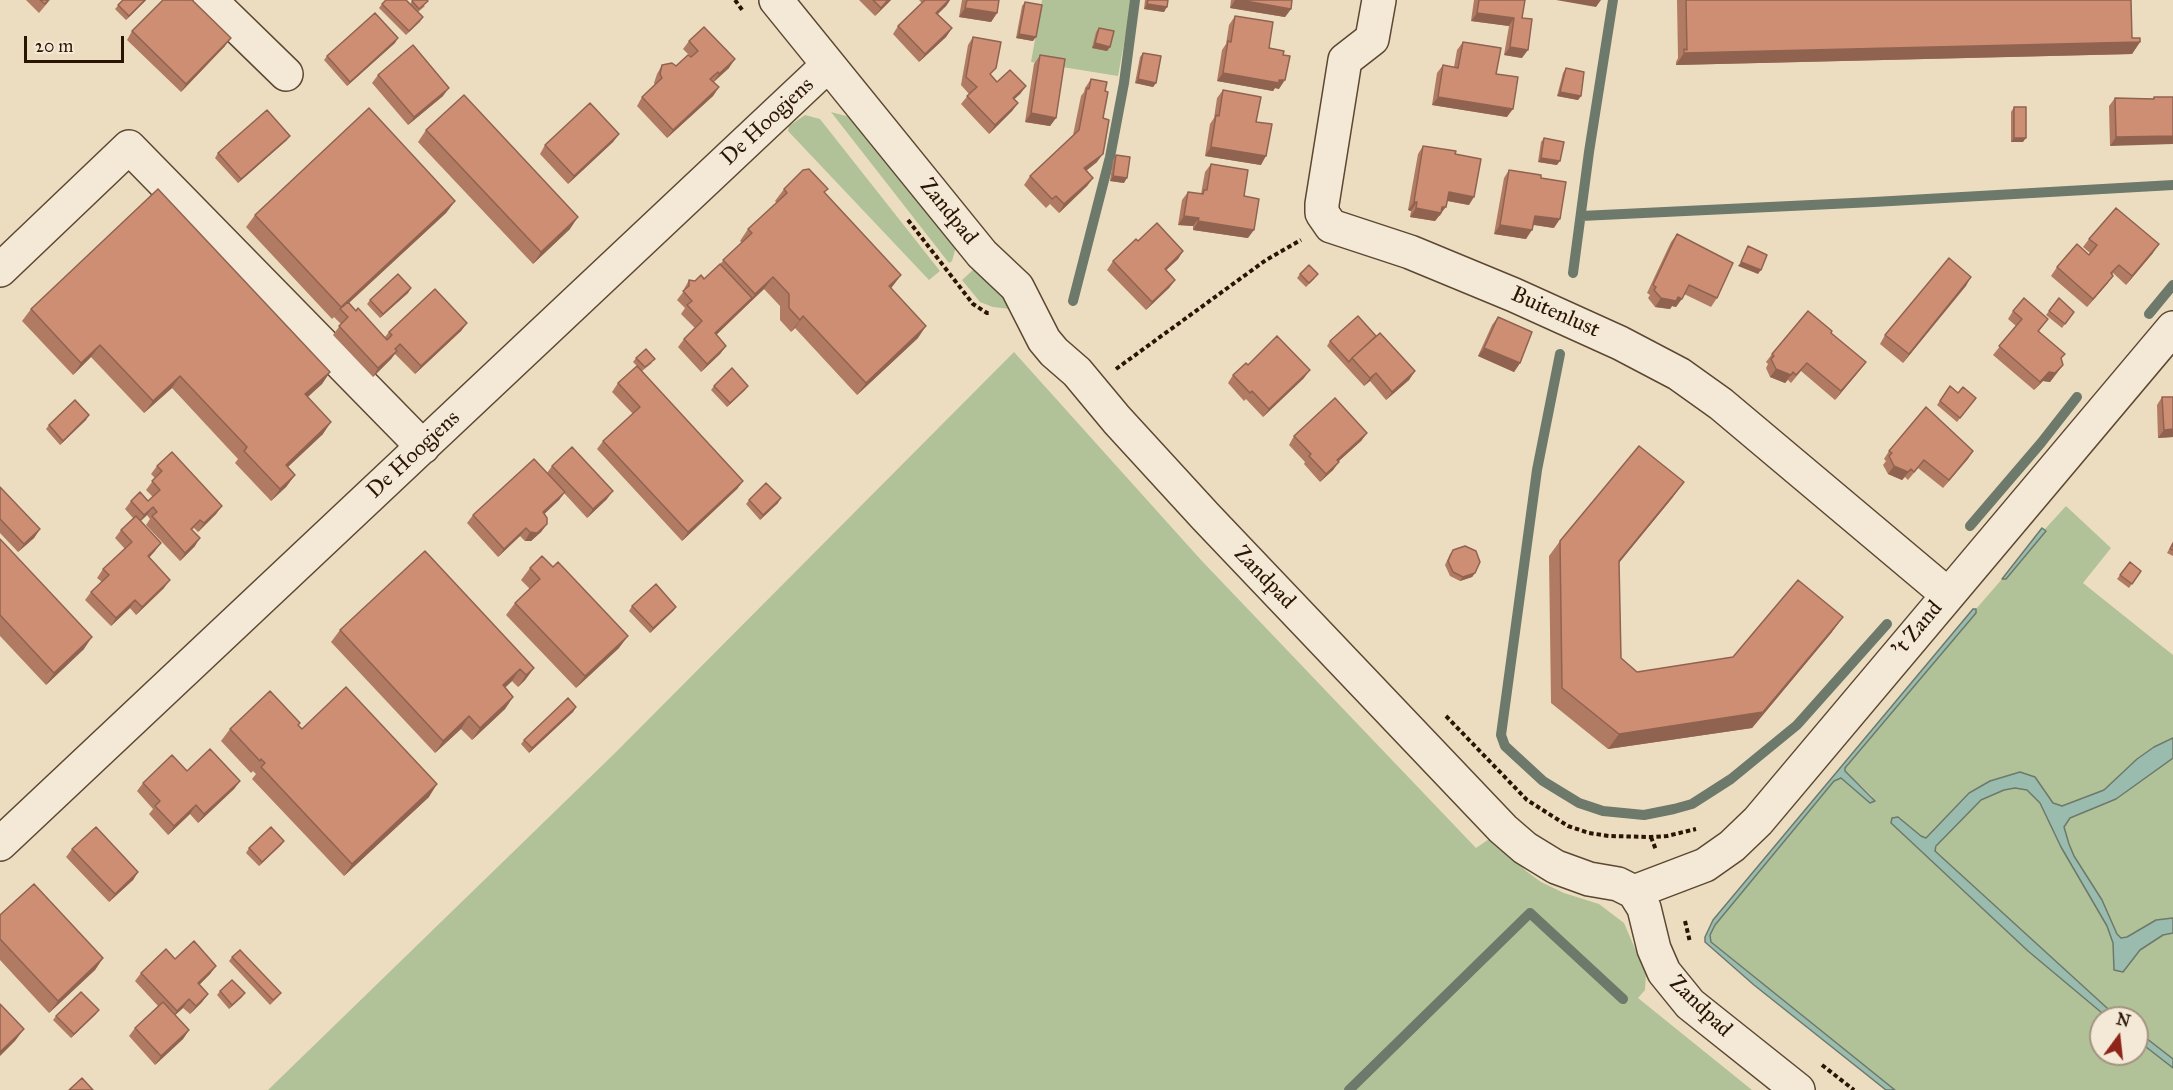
<!DOCTYPE html>
<html>
<head>
<meta charset="utf-8">
<style>
  body { margin:0 }
  #map { position:relative; width:2173px; height:1090px; overflow:hidden; background:#edddc0; font-family:"IM FELL Great Primer",serif }
  canvas { display:block }
  .north { position:absolute; left:2089px; top:1006px; width:60px; height:60px; box-sizing:border-box; background:#f3e9d6; border:2px solid #a39481; border-radius:50%; rotate:15deg; font-size:16px; font-weight:700; line-height:24px; text-align:center; color:#2a1502 }
  .north::after { content:''; display:block; margin:auto; width:21px; height:27px; background:#8f2418; clip-path:polygon(50% 0,100% 100%,50% 72%,0 100%) }
  .scale { position:absolute; left:24px; top:36px; width:100px; height:27px; box-sizing:border-box; border:3px solid #2a1502; border-top:0; padding-left:8px; font-size:18px; line-height:21px; white-space:nowrap; color:#2a1502; -webkit-text-stroke:4px #f3e9d6; paint-order:stroke }
</style>
</head>
<body>
<div id="map">
<canvas width="2173" height="1090"></canvas>
<div class="north">N</div>
<div class="scale">20 m</div>
</div>
<script>
const context = document.querySelector('canvas').getContext('2d');
context.lineJoin = 'round';
function paint(path, color) {
  context.fillStyle = color;
  context.fill(path, 'evenodd');
}
function toPath(rows) {
  const path = new Path2D();
  for (const r of rows) {
    path.moveTo(r[0], r[1]);
    for (let i = 2; i < r.length; i += 2) path.lineTo(r[i], r[i + 1]);
  }
  return path;
}
function strokePath(path, color, width, dash) {
  context.strokeStyle = color;
  context.lineWidth = width;
  context.lineCap = dash ? 'butt' : 'round';
  context.setLineDash(dash || []);
  context.stroke(path);
}
function write(font, color, halo, rows, align = 'center') {
  context.font = font + ' "IM FELL Great Primer",serif';
  context.lineWidth = 4.5;
  context.setLineDash([]);
  context.textBaseline = 'middle';
  context.strokeStyle = halo;
  context.fillStyle = color;
  for (const [text, x, y, turn = 0] of rows) {
    context.save();
    context.translate(x, y);
    context.rotate((+turn || 0) * Math.PI / 180);
    context.textAlign = isNaN(turn) ? turn : align;
    if (halo) context.strokeText(text, 0, 0);
    context.fillText(text, 0, 0);
    context.restore();
  }
}
paint(toPath([
  [1042,0,1132,0,1118,76,1031,62],
  [831,112,850,117,956,247,952,261,949,263],
  [805,115,820,119,940,271,929,280,788,131,789,126],
  [975,268,1019,310,993,307,980,302,962,280],
  [1014,352,1201,560,1476,848,1492,837,1526,871,1541,882,1564,893,1599,904,1624,923,1646,974,1645,990,1638,998,1752,1090,268,1090,615,753],
  [2066,506,2111,548,2083,583,2173,655,2173,738,2154,747,2104,790,2061,806,2053,803,2034,777,2020,772,1990,781,1969,792,1926,838,1921,836,1898,817,1892,824,2028,951,2108,1018,2101,1018,2101,1054,2137,1054,2137,1040,2173,1068,2173,1090,1895,1090,1710,942,1710,935,1715,925,1834,781,1841,778,1870,803,1874,801,1872,796,1845,771,1845,768,1976,613,1976,609,2002,579,2006,579,2045,529],
  [2173,758,2173,918,2155,920,2127,937,2121,938,2117,934,2102,900,2074,856,2069,844,2064,827,2070,818,2116,799],
  [2015,788,2027,790,2040,803,2061,847,2094,901,2107,926,2113,943,2114,970,2123,972,2140,950,2163,935,2173,933,2173,1059,2137,1031,2137,1018,2118,1018,1935,851,1939,841,1976,803,2004,790]
]), '#b2c298');
const water = toPath([
  [2042,528,2046,531,2006,579,2002,579,2042,528],
  [1973,609,1976,609,1976,613,1845,768,1845,771,1875,801,1870,803,1841,778,1834,781,1715,925,1710,935,1711,942,1895,1090,1886,1090,1754,985,1705,942,1705,937,1713,920,1973,609],
  [2173,738,2173,758,2116,799,2070,818,2064,827,2069,844,2074,856,2102,900,2117,934,2121,938,2127,937,2156,920,2173,918,2173,933,2163,935,2140,950,2123,972,2114,970,2113,943,2107,926,2061,847,2040,803,2027,790,2015,788,2004,790,1981,800,1936,846,1935,851,2118,1018,2108,1018,2028,951,1891,823,1892,818,1898,817,1921,836,1926,838,1969,793,1990,781,2020,772,2035,777,2053,803,2062,806,2104,790,2137,759,2154,747,2173,738],
  [2137,1031,2173,1059,2173,1068,2137,1040,2137,1031]
]);
paint(water, '#99bcaf');
strokePath(water, '#6d796a', 1.5);
strokePath(toPath([
  [1581,216,1874,202,2173,185],
  [1573,273,1589,152,1613,0],
  [1073,301,1110,157,1124,83,1135,0],
  [2149,314,2173,285],
  [1560,354,1537,470,1501,735,1505,746,1543,781,1579,803,1603,811,1644,815,1674,809,1692,804,1731,779,1797,725,1887,624],
  [1970,526,2041,443,2077,397],
  [1349,1090,1530,913,1623,999]
]), '#6d796a', 10);
const minor = toPath([
  [210,0,286,74],
  [776,0,982,254,1017,287,1044,340,1054,352,1077,372,1117,420,1206,517,1503,829,1525,848,1556,867,1589,879,1618,884,1634,892,1644,908,1654,949,1664,972,1690,1004,1798,1090],
  [1379,0,1372,39,1345,60,1322,204,1322,213,1331,226,1410,252,1514,295,1620,343,1679,374,1721,404,1947,594],
  [0,270,129,147,423,447],
  [0,844,828,65],
  [1634,892,1705,865,1732,846,1758,821,2173,328]
]);
strokePath(minor, '#5b4732', 36);
strokePath(toPath([
  [735,0,743,11],
  [908,220,973,304,987,313,991,313],
  [1116,369,1266,260,1301,240],
  [1446,716,1527,800,1568,826,1589,833,1609,836,1651,837,1667,836,1696,829],
  [1651,837,1656,850],
  [1685,921,1690,942],
  [1822,1065,1854,1090]
]), '#2a1502', 4, [4.5, 3]);
strokePath(minor, '#f3e9d6', 33);
paint(toPath([
  [26,0,50,0,39,13],
  [123,0,146,0,126,20,115,9],
  [413,0,425,6,418,12,423,17,420,22,406,35,379,8,382,4,410,4],
  [859,0,891,0,875,16],
  [919,0,950,0,946,6,938,14,952,28,946,37,919,62,893,34,898,26,922,3],
  [962,0,999,0,997,13,991,22,959,17],
  [1145,0,1168,0,1164,12,1144,9],
  [1231,0,1292,0,1291,9,1285,17,1230,8],
  [1474,0,1525,0,1522,18,1522,58,1504,55,1509,26,1471,21],
  [1677,0,2131,0,2132,38,2140,42,2132,54,1676,65,1676,62,1678,58],
  [1025,2,1033,41,1016,38,1022,6],
  [1235,16,1269,48,1279,89,1275,88,1273,91,1217,81,1222,50,1226,44,1229,25],
  [1099,28,1110,47,1107,51,1092,48,1096,32],
  [132,31,225,46,181,92,127,40],
  [973,37,991,75,997,82,1026,86,1020,94,1014,99,1018,103,1012,111,989,134,961,104,969,94,961,85,968,45],
  [689,41,729,68,714,82,719,87,713,96,667,138,637,106,642,97,655,85,654,83,657,74,662,65,676,66,690,56,683,49],
  [1463,42,1496,74,1507,117,1432,105,1437,73,1443,65,1454,67,1457,50],
  [395,43,347,86,324,60,327,56],
  [1143,53,1156,83,1153,87,1135,83,1140,57],
  [1040,55,1056,118,1050,126,1025,122,1034,64],
  [1566,68,1581,96,1578,100,1557,96,1563,73],
  [378,75,443,96,408,125,372,83],
  [1091,79,1097,162,1086,171,1093,178,1087,186,1059,213,1050,204,1046,208,1024,185,1030,176,1073,135,1081,96,1084,92,1085,88],
  [1223,90,1256,122,1261,165,1205,156,1210,124,1214,118,1217,98],
  [2154,97,2173,97,2110,146,2109,106,2115,98,2153,99],
  [2014,107,2023,142,2011,142,2011,112],
  [426,130,570,229,533,264,418,142],
  [619,134,613,142,568,184,540,154,545,145],
  [1544,138,1557,165,1538,162,1541,142],
  [287,140,238,183,215,158,218,153],
  [1423,146,1455,154,1469,205,1447,201,1440,216,1439,216,1435,221,1410,217,1411,211,1408,210,1418,154],
  [1116,155,1124,183,1110,181,1113,160],
  [1211,164,1244,196,1248,238,1193,230,1193,226,1178,225,1182,200,1188,192,1201,194,1205,172],
  [1509,170,1541,178,1554,228,1533,225,1526,239,1494,234,1504,178],
  [784,189,824,193,901,275,891,288,918,338,857,395,795,328,791,332,780,320,780,306,764,289,716,335,726,346,720,354,701,372,678,347,684,339,695,328,681,314,685,308,677,300,684,291,684,289,689,280,695,281,704,279,742,243,740,241,748,229,777,203,775,201],
  [455,201,446,213,349,303,356,311,385,337,389,332,467,323,461,331,415,374,395,354,391,359,373,377,333,335,341,324,334,317,332,319,246,227,255,215],
  [1677,234,1717,298,1711,307,1684,294,1676,307,1672,306,1670,309,1655,307,1648,298,1650,295,1647,293,1671,242],
  [2089,239,2153,253,2126,285,2113,273,2107,284,2087,307,2051,276,2057,267,2089,255,2090,253,2083,247],
  [1138,241,1183,251,1178,259,1166,270,1175,280,1169,288,1146,310,1107,270,1113,261],
  [1300,274,1315,278,1306,287,1297,278],
  [1971,277,1903,363,1880,344,1885,335],
  [411,288,408,293,380,318,367,304,370,300],
  [2059,298,2071,316,2062,328,2046,315],
  [31,309,330,372,322,384,308,397,323,434,288,467,295,475,286,487,271,501,235,463,238,459,172,388,144,413,91,357,73,375,22,321],
  [2013,311,2048,319,2039,331,2061,359,2063,365,2050,382,2043,381,2034,390,1993,355,2016,326,2008,319],
  [1498,317,1520,363,1514,372,1478,356,1492,325],
  [1831,333,1860,370,1835,400,1801,371,1791,383,1788,380,1785,383,1770,377,1766,368,1768,364,1766,362,1772,354],
  [1376,336,1415,371,1409,380,1386,400,1370,381,1364,386,1327,346,1330,341],
  [636,358,652,363,642,371,633,362],
  [1248,365,1304,378,1263,417,1246,399,1244,401,1228,383,1233,375],
  [618,383,743,481,737,489,682,541,597,449,603,441,633,414,612,392],
  [714,386,745,390,727,407,711,390],
  [1950,386,1958,393,1976,398,1957,422,1937,405],
  [2162,397,2173,397,2173,437,2158,438,2157,405],
  [86,420,60,445,46,429,49,425],
  [1367,433,1361,441,1339,461,1333,470,1320,482,1304,464,1305,462,1289,445,1294,436],
  [1889,451,1973,451,1943,488,1918,468,1908,480,1905,477,1902,480,1888,474,1883,465,1886,461,1884,459],
  [157,466,222,506,216,514,198,532,194,528,192,530,195,546,180,561,146,525,150,519,147,515,141,521,155,551,149,558,164,588,136,615,130,608,111,626,85,600,91,592,102,582,97,578,103,569,125,549,115,538,121,530,133,518,125,509,131,501,148,501,153,497,146,490,155,478,151,474],
  [552,466,607,499,587,518,564,493,559,500,544,514,547,524,541,532,531,541,525,541,520,536,498,557,467,523,473,515,547,473],
  [0,487,40,529,34,538,18,552,0,533],
  [1673,497,1619,563,1621,658,1637,672,1733,657,1832,632,1752,728,1608,749,1551,703,1549,556,1560,541],
  [749,500,778,503,760,520,746,504],
  [0,539,84,649,46,685,0,636],
  [2173,542,2173,556,2167,553],
  [1453,550,1475,573,1472,577,1460,581,1450,576,1445,565,1450,554],
  [2130,562,2141,571,2129,588,2117,579],
  [553,567,619,648,576,688,506,615,515,603,530,589,521,580,530,568],
  [632,606,676,607,673,611,650,633,629,611],
  [340,630,534,668,525,680,518,687,512,681,505,688,513,697,505,709,472,740,461,729,435,753,331,642],
  [576,707,573,712,529,753,521,744,524,740],
  [298,725,302,729,429,797,344,876,252,779,256,774,253,771,251,773,221,741,230,729],
  [187,771,240,781,234,789,198,823,190,814,168,835,149,814,153,809,137,791,143,783],
  [284,841,281,845,259,866,246,853,249,848],
  [72,849,138,872,133,880,109,902,66,857],
  [0,915,103,958,95,970,49,1013,0,960],
  [232,957,281,993,278,997,270,1005,229,961],
  [175,959,216,966,210,974,199,985,208,994,202,1002,190,1014,183,1008,175,1015,189,1030,183,1039,155,1065,129,1036,135,1028,158,1006,135,981,141,973],
  [220,991,242,997,229,1009,217,995],
  [96,1014,71,1038,53,1020,56,1016]
]), '#b17a63');
paint(toPath([
  [145,0,146,0,126,20,129,16],
  [888,0,891,0,875,16,881,8],
  [949,0,950,0,946,6,930,21,936,13],
  [1235,0,1240,0,1291,9,1285,17,1230,8],
  [1556,0,1601,0,1596,7],
  [1147,4,1167,7,1164,12,1144,9],
  [965,8,997,13,991,22,959,17],
  [1477,13,1514,18,1509,26,1471,21],
  [952,28,946,37,919,62,925,54],
  [1019,34,1036,37,1033,41,1016,38],
  [231,38,225,46,181,92,186,84],
  [398,38,395,43,347,86,350,82],
  [2140,42,2132,54,1676,65,1684,53],
  [1095,43,1110,47,1107,51,1092,48],
  [1510,47,1528,50,1522,58,1504,55],
  [735,59,729,68,713,82,719,74],
  [1223,73,1279,80,1285,80,1279,89,1275,88,1273,91,1217,81],
  [1138,79,1156,83,1153,87,1135,83],
  [1026,86,1020,94,1007,106,1013,98],
  [719,87,713,96,667,138,673,130],
  [449,88,443,96,408,125,414,117],
  [1560,92,1581,96,1578,100,1557,96],
  [1438,97,1513,109,1507,117,1432,105],
  [1018,103,1012,111,989,134,995,125],
  [1031,113,1056,118,1050,126,1025,122],
  [619,134,613,142,568,184,574,176],
  [290,136,287,140,238,183,241,179],
  [2173,136,2173,144,2110,146,2116,137],
  [2014,138,2026,138,2023,142,2011,142],
  [1211,147,1266,156,1261,165,1205,156],
  [1103,154,1097,162,1078,177,1084,168],
  [1541,158,1560,161,1557,165,1538,162],
  [1113,176,1127,178,1124,183,1110,181],
  [1093,178,1087,186,1059,213,1064,204],
  [1449,192,1474,197,1469,205,1443,200],
  [455,201,446,213,341,310,340,309,332,319,341,307],
  [1414,202,1417,202,1411,211,1408,210],
  [1442,207,1446,207,1435,221,1410,217,1416,208],
  [1184,216,1199,218,1193,226,1178,225],
  [1535,216,1560,219,1554,228,1529,224],
  [578,217,570,229,533,264,541,252],
  [1198,221,1254,230,1248,238,1193,230],
  [1500,225,1532,230,1526,239,1494,234],
  [2159,244,2153,253,2126,285,2132,276],
  [1183,251,1178,259,1159,277,1165,269],
  [1741,262,1761,270,1758,274,1738,266],
  [901,275,892,287,880,298,889,286],
  [2113,276,2107,284,2087,307,2093,299],
  [773,277,764,289,746,306,755,294],
  [1971,277,1966,286,1903,363,1909,354],
  [1175,280,1169,288,1146,310,1152,302],
  [411,288,408,293,380,318,383,314],
  [1678,297,1682,299,1676,307,1672,306,1670,309,1655,307,1661,298],
  [752,298,746,306,709,342,715,333],
  [803,316,795,328,791,332],
  [467,323,461,331,415,374,421,366],
  [926,326,918,338,857,395,866,383],
  [100,345,91,357,73,375,81,363],
  [726,346,720,354,701,372,707,364],
  [1484,348,1520,363,1514,372,1478,356],
  [397,351,391,359,373,377,378,368],
  [1866,362,1860,370,1835,400,1841,391],
  [2063,365,2050,382,2043,381,2034,390,2049,372],
  [1776,369,1793,372,1785,383,1770,377],
  [1310,370,1304,378,1263,417,1269,409],
  [1415,371,1409,380,1386,400,1392,392],
  [330,372,322,384,297,406,305,394],
  [1376,373,1370,381,1364,386,1370,378],
  [180,376,172,388,144,413,153,401],
  [748,386,745,390,727,407,730,403],
  [89,415,86,420,60,445,63,441],
  [331,422,323,434,277,477,286,465],
  [2173,429,2173,437,2158,438,2164,430],
  [1367,433,1361,441,1331,468,1337,460],
  [1973,451,1968,459,1943,488,1949,480],
  [1339,462,1333,470,1320,482,1326,474],
  [1894,466,1911,469,1902,480,1888,474],
  [295,475,286,487,271,501,280,489],
  [743,481,737,489,682,541,688,532],
  [1684,482,1673,497,1608,576,1619,561],
  [613,491,607,499,587,518,593,509],
  [565,492,559,500,537,521,543,512],
  [781,498,778,503,760,520,763,515],
  [222,506,216,514,198,532,204,523],
  [153,507,147,515,138,523,144,515],
  [547,524,541,532,531,541,525,541,530,532],
  [526,528,520,536,498,557,504,549],
  [40,529,34,538,18,552,24,544],
  [200,538,195,546,180,561,185,553],
  [161,543,155,551,142,564,148,556],
  [1475,573,1472,577,1460,581,1463,577],
  [170,580,164,588,136,615,142,607],
  [135,600,130,608,111,626,116,618],
  [676,607,673,611,650,633,653,628],
  [1843,617,1832,632,1752,728,1608,749,1619,734],
  [628,636,619,648,576,688,585,676],
  [92,637,84,649,46,685,54,673],
  [534,668,525,680,518,687,526,675],
  [520,669,512,681,494,697,503,685],
  [513,697,505,709,472,740,480,728],
  [576,707,573,712,529,753,532,748],
  [469,716,461,729,435,753,443,741],
  [240,781,234,789,198,823,204,814],
  [437,784,429,797,344,876,352,864],
  [196,805,190,814,168,835,174,826],
  [284,841,281,845,259,866,262,862],
  [138,872,133,880,109,902,115,894],
  [103,958,95,970,49,1013,58,1001],
  [216,966,210,974,192,992,198,983],
  [245,993,242,997,229,1009,232,1005],
  [208,994,202,1002,190,1014,196,1006],
  [189,999,183,1008,171,1019,177,1011],
  [99,1010,96,1014,71,1038,74,1034],
  [24,1029,15,1041,0,1056,0,1052],
  [189,1030,183,1039,155,1065,161,1056]
]), '#906350');
const building = toPath([
  [40,0,48,0,45,4,40,0],
  [123,0,145,0,129,16,118,5,123,0],
  [163,0,192,0,231,38,186,84,132,31,163,0],
  [386,0,406,0,423,17,409,31,382,4,386,0],
  [413,0,427,0,428,1,419,9,412,1,413,0],
  [873,0,888,0,881,8,873,0],
  [925,0,949,0,936,13,952,28,925,54,898,26,925,0],
  [967,0,999,0,997,13,965,8,967,0],
  [1148,0,1168,0,1167,7,1147,4,1148,0],
  [1240,0,1292,0,1291,9,1240,0],
  [1479,0,1525,0,1522,18,1532,19,1528,50,1510,47,1514,18,1477,13,1479,0],
  [1686,0,2131,0,2132,38,2140,38,2140,42,1684,53,1684,49,1687,50,1686,0],
  [1025,2,1042,5,1036,37,1019,34,1025,2],
  [375,13,398,38,350,82,327,56,375,13],
  [1235,16,1273,22,1269,48,1284,51,1283,55,1290,56,1285,80,1279,80,1279,83,1223,73,1228,41,1231,42,1235,16],
  [704,27,735,59,719,74,718,72,710,79,719,87,673,130,642,97,662,78,660,74,662,65,672,63,676,66,688,55,691,57,698,51,689,41,704,27],
  [1099,28,1114,31,1110,47,1095,43,1099,28],
  [973,37,1001,42,996,68,990,74,997,82,1010,70,1026,86,1013,98,1018,103,995,125,967,96,977,87,966,77,973,37],
  [1463,42,1501,48,1496,74,1518,77,1513,109,1438,97,1443,65,1458,68,1463,42],
  [413,45,449,88,414,117,378,75,413,45],
  [1143,53,1161,56,1156,83,1138,79,1143,53],
  [1040,55,1065,59,1056,118,1031,113,1040,55],
  [1566,68,1584,72,1581,96,1560,92,1566,68],
  [1091,79,1107,82,1105,91,1108,92,1103,118,1109,120,1103,154,1084,168,1093,178,1064,204,1056,196,1052,199,1030,176,1079,130,1087,88,1089,89,1091,79],
  [1223,90,1261,97,1256,122,1272,124,1266,156,1211,147,1216,115,1219,116,1223,90],
  [464,95,578,217,541,252,426,130,464,95],
  [2154,97,2173,97,2173,136,2116,137,2115,98,2154,99,2154,97],
  [590,103,619,134,574,176,545,145,590,103],
  [2014,107,2026,107,2026,138,2014,138,2014,107],
  [369,108,455,201,341,307,255,215,369,108],
  [267,110,290,136,241,179,218,153,267,110],
  [1544,138,1564,142,1560,161,1541,158,1544,138],
  [1423,146,1456,151,1455,154,1481,159,1474,197,1449,192,1446,207,1442,207,1441,213,1416,208,1417,202,1414,202,1423,146],
  [1116,155,1130,157,1127,178,1113,176,1116,155],
  [1211,164,1248,170,1244,196,1259,199,1254,230,1198,221,1199,218,1184,216,1188,192,1203,194,1204,190,1207,190,1211,164],
  [809,169,828,189,824,192,901,275,889,286,926,326,866,383,803,316,800,320,789,308,789,294,773,277,755,294,723,260,752,233,748,229,787,193,784,189,803,170,809,169],
  [1509,170,1541,175,1541,178,1566,182,1560,219,1535,216,1532,230,1500,225,1509,170],
  [158,189,330,372,305,394,331,422,286,465,295,475,280,489,244,451,247,447,180,376,153,401,100,345,81,363,31,309,158,189],
  [2116,208,2159,244,2132,276,2119,265,2111,273,2113,276,2093,299,2057,267,2077,244,2089,255,2097,245,2089,239,2116,208],
  [1157,223,1183,251,1165,269,1175,280,1152,302,1113,261,1136,239,1138,241,1157,223],
  [1677,234,1733,263,1717,298,1689,285,1682,299,1678,297,1676,301,1661,298,1654,290,1656,287,1653,285,1677,234],
  [1748,246,1767,255,1761,270,1741,262,1748,246],
  [1949,258,1971,277,1909,354,1885,335,1949,258],
  [720,264,752,298,715,333,726,346,707,364,684,339,702,321,687,305,692,301,683,291,689,286,689,280,695,281,701,275,704,279,720,264],
  [1309,265,1318,274,1309,283,1300,274,1309,265],
  [398,274,411,288,383,314,370,300,398,274],
  [435,289,467,323,421,366,400,344,395,349,397,351,378,368,339,326,348,317,340,309,348,302,356,311,358,308,387,340,392,335,389,332,435,289],
  [2024,298,2048,319,2038,331,2065,354,2061,358,2063,365,2055,373,2049,372,2040,382,1999,346,2022,319,2013,311,2024,298],
  [2059,298,2074,312,2065,324,2049,311,2059,298],
  [1808,311,1832,331,1831,333,1866,362,1841,391,1807,363,1796,375,1793,372,1791,375,1776,369,1771,359,1774,356,1772,354,1808,311],
  [1358,316,1376,336,1352,358,1349,362,1330,341,1358,316],
  [1498,317,1532,332,1520,363,1484,348,1498,317],
  [1380,333,1415,371,1392,392,1376,373,1370,378,1352,358,1380,333],
  [1277,336,1310,370,1269,409,1252,391,1250,393,1233,375,1246,363,1248,365,1277,336],
  [646,349,655,359,645,367,636,358,646,349],
  [637,366,743,481,688,532,603,441,640,407,618,383,637,366],
  [732,368,748,386,730,403,714,386,732,368],
  [1950,386,1958,393,1963,387,1976,398,1960,418,1940,401,1950,386],
  [2162,397,2173,397,2173,429,2164,430,2162,397],
  [1335,398,1367,433,1337,460,1339,462,1326,474,1309,456,1311,454,1294,436,1335,398],
  [75,400,89,415,63,441,49,425,75,400],
  [1926,407,1973,451,1949,480,1924,460,1914,472,1911,469,1908,472,1894,466,1889,456,1892,453,1889,451,1926,407],
  [1639,446,1684,482,1619,561,1621,658,1637,672,1733,657,1798,580,1843,617,1763,712,1619,734,1562,688,1560,541,1639,446],
  [572,447,613,491,593,509,552,466,572,447],
  [172,452,222,506,204,523,200,520,191,529,200,538,185,553,152,516,157,512,153,507,144,515,131,501,140,492,148,501,160,490,152,481,162,471,157,466,172,452],
  [534,459,565,492,543,512,547,518,547,524,537,533,530,532,526,528,504,549,473,515,534,459],
  [766,483,781,498,763,515,749,500,766,483],
  [0,487,40,529,24,544,0,519,0,487],
  [136,516,161,543,148,556,170,580,142,607,135,600,116,618,91,592,109,575,103,569,132,542,121,530,136,516],
  [0,539,92,637,54,673,0,615,0,539],
  [2173,543,2173,550,2170,549,2173,543],
  [1465,546,1476,551,1480,562,1475,573,1463,577,1453,572,1448,561,1453,550,1465,546],
  [425,551,534,668,526,675,520,669,503,685,513,697,480,728,469,716,443,741,340,630,425,551],
  [542,556,553,567,558,562,628,636,585,676,515,603,540,579,530,568,542,556],
  [2130,562,2141,571,2132,584,2120,575,2130,562],
  [656,584,676,607,653,628,632,606,656,584],
  [346,687,437,784,352,864,261,767,265,763,261,759,260,761,230,729,270,691,300,723,298,725,302,729,346,687],
  [568,698,576,707,532,748,524,740,568,698],
  [210,749,240,781,204,814,196,805,174,826,155,806,160,801,143,783,172,755,187,771,210,749],
  [96,827,138,872,115,894,72,849,96,827],
  [271,827,284,841,262,862,249,848,271,827],
  [34,884,103,958,58,1001,0,939,0,915,34,884],
  [194,941,216,966,198,983,208,994,196,1006,189,999,177,1011,141,973,166,949,175,959,194,941],
  [240,950,281,993,273,1000,232,957,240,950],
  [232,980,245,993,232,1005,220,991,232,980],
  [81,992,99,1010,74,1034,56,1016,81,992],
  [163,1002,189,1030,161,1056,135,1028,163,1002],
  [0,1004,24,1029,0,1052,0,1004],
  [82,1078,93,1090,69,1090,82,1078]
]);
paint(building, '#ce8e73');
strokePath(building, '#906350', 1.5);
write('22px', '#2a1502', '#f3e9d6', [
  ["De Hoogjens",768,122,-43],
  ["Zandpad",948,212,51],
  ["Buitenlust",1555,313,24],
  ["De Hoogjens",414,455,-43],
  ["Zandpad",1264,578,46],
  ["'t Zand",1918,629,-50],
  ["Zandpad",1700,1007,44]
]);
</script>
</body>
</html>
